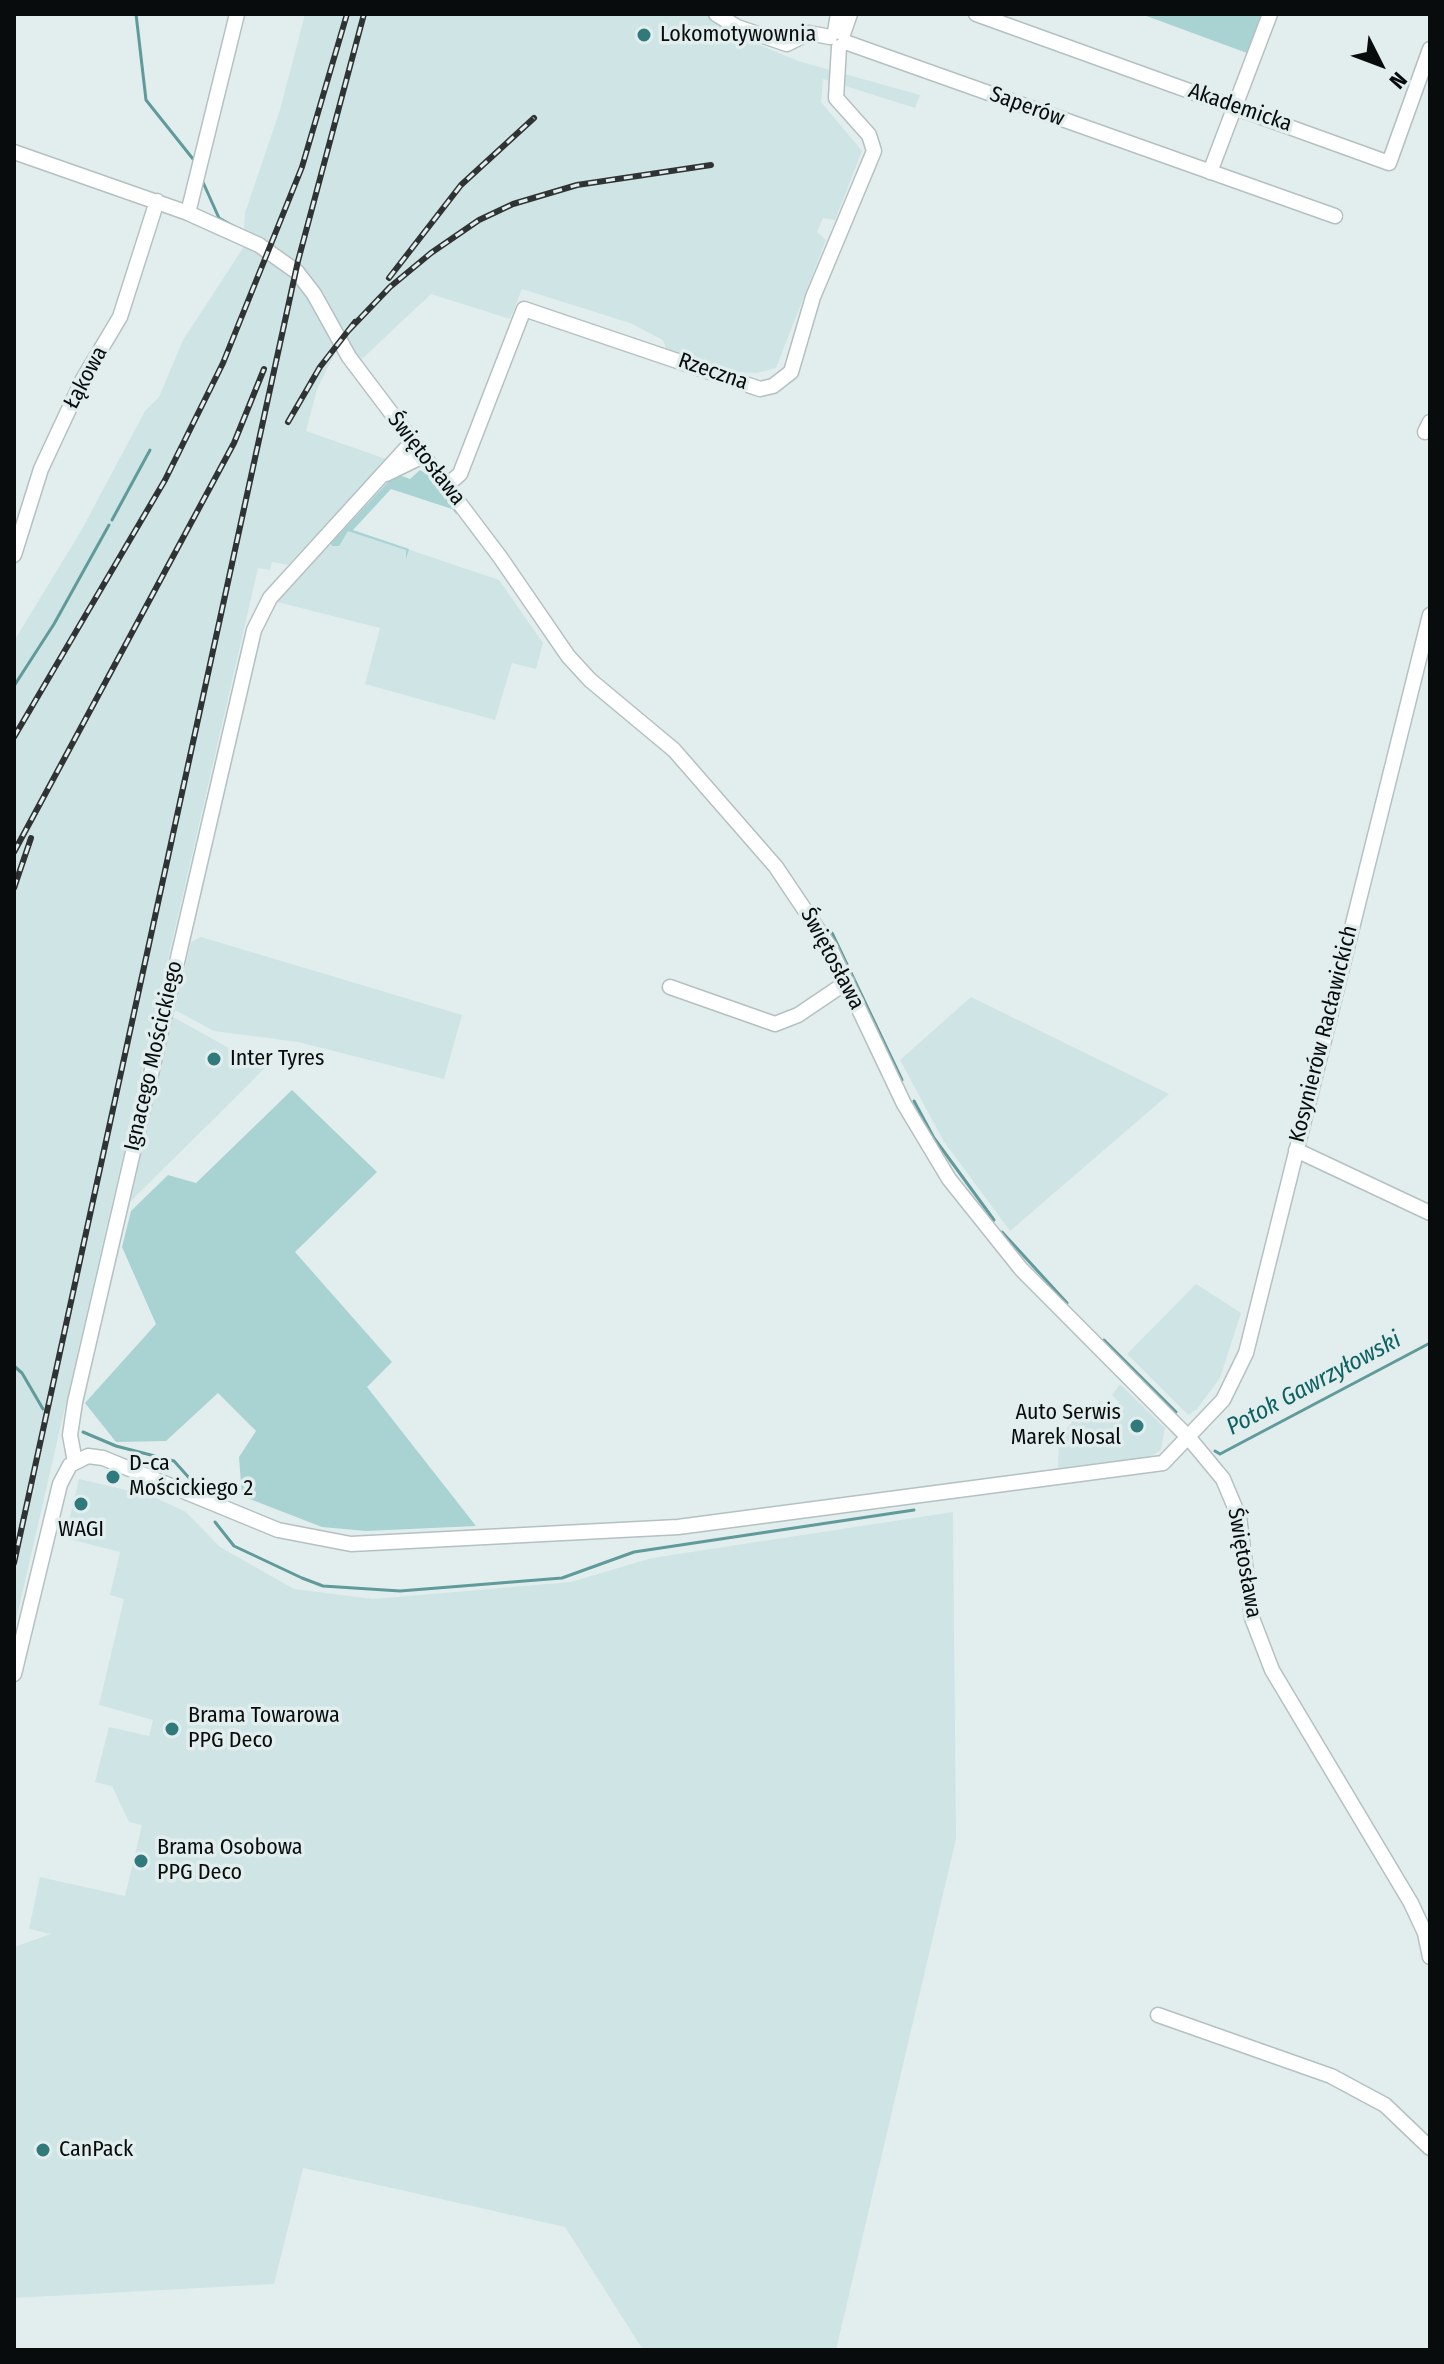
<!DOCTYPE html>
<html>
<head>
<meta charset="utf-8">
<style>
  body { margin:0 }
  #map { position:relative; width:1444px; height:2364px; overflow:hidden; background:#e2eeee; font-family:"Fira Sans Condensed",sans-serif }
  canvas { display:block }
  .frame { position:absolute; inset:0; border:16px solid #090c0c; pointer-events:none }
  .north { position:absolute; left:1340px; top:24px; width:80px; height:80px; -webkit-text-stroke:6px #e2eeee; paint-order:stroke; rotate:132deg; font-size:22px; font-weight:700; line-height:32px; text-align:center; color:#090c0c }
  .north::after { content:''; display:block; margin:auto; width:28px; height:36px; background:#090c0c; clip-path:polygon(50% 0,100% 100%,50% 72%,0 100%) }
</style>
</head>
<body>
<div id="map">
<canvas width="1444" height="2364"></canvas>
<div class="frame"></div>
<div class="north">N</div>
</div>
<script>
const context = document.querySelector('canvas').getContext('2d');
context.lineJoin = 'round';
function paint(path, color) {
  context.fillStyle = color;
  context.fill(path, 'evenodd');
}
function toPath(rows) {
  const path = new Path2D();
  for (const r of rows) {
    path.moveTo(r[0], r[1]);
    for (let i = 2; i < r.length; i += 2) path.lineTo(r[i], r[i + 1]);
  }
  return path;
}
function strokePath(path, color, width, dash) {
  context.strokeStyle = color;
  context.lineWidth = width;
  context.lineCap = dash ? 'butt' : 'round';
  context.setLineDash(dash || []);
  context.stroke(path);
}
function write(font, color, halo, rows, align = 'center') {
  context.font = font + ' "Fira Sans Condensed",sans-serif';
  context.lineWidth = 7;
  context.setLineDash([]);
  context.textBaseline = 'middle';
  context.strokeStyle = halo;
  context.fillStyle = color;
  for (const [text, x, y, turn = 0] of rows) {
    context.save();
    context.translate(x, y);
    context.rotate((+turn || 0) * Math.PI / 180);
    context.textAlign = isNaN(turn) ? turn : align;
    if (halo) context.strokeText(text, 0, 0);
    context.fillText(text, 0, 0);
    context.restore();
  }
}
paint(toPath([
  [305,14,708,14,762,46,798,61,920,95,915,108,823,79,821,102,862,151,835,220,823,218,817,232,826,240,776,368,757,373,735,372,667,351,663,340,630,323,522,289,510,319,431,294,363,358,347,368,336,351,317,389,306,431,386,459,288,565,272,562,270,570,258,568,14,1629,14,641,81,531,145,411,159,397,183,340,243,248,245,213,280,110],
  [345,528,499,580,543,643,536,669,512,663,495,720,365,684,380,628,277,602],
  [201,937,462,1015,444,1079,298,1042,214,1031,175,1010,191,942],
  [971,997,1169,1094,1010,1231,943,1140,900,1060],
  [173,1017,265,1068,130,1202],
  [1196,1284,1241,1313,1220,1378,1197,1409,1188,1415,1127,1354],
  [1120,1384,1165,1428,1161,1450,1150,1457,1058,1468,1059,1437,1088,1404,1093,1408,1100,1401,1111,1411,1119,1402,1112,1395],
  [79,1479,152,1496,186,1512,220,1547,294,1589,373,1599,571,1582,652,1558,953,1512,956,1839,836,2350,643,2350,565,2227,303,2168,274,2284,14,2298,14,1947,51,1934,29,1929,40,1877,125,1896,142,1825,129,1822,112,1786,95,1782,109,1727,149,1736,153,1720,99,1705,124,1599,110,1595,120,1552,65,1538]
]), '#cfe4e4');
paint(toPath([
  [1141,14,1262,14,1247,53],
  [420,470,435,479,460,512,456,514,452,509,391,489,353,530,409,549,406,559,406,550,348,531,339,546,332,546,331,543,388,482,399,475,410,479],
  [292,1090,377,1172,295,1252,392,1362,367,1387,476,1526,366,1531,322,1527,242,1496,239,1457,256,1431,218,1393,166,1441,116,1442,85,1403,156,1324,122,1247,131,1211,168,1175,196,1183]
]), '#a9d2d3');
strokePath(toPath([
  [136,14,146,100,193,159],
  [202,180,219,218,235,227],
  [112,520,150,450],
  [14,686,54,624,109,525],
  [832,933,902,1080],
  [914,1101,934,1138,994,1220],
  [1002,1232,1067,1303],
  [1104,1340,1176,1412],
  [14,1366,22,1373,43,1409],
  [83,1432,116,1446,174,1461,191,1480],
  [1215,1451,1220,1454,1430,1343],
  [215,1522,234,1546,302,1578,323,1586,400,1591,562,1578,634,1552,914,1510]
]), '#609a9b', 3);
const minor = toPath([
  [716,14,737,27,787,44,809,33,830,37],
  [976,14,1389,163,1430,49],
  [835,32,838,14],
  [843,34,850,14],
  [845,42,1335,216],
  [14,152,188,213,259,245,297,272,314,294,349,357,500,557,568,656,590,680,674,750,776,867,829,946,904,1104,949,1179,1021,1269,1189,1438,1223,1479,1239,1517,1252,1618,1272,1670,1411,1903,1425,1933,1430,1957],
  [1210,172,1270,14],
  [188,213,237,14],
  [1425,432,1430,422],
  [386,474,423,456],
  [447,485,460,474,524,309,760,389,773,386,791,372,813,297,874,151,869,135,836,98,839,47],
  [14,555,41,469,83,379,120,317,157,201],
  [670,987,775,1024,798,1015,847,982],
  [1296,1150,1430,1213],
  [75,1462,70,1435,75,1402,254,630,270,598,412,442],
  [14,1674,60,1484,70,1465,88,1456,103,1458,278,1530,351,1544,678,1527,1163,1463,1223,1400,1246,1353,1430,615],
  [1158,2015,1331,2076,1385,2105,1430,2148]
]);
strokePath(minor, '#b5c0c1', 17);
strokePath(minor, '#fff', 14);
const rail = toPath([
  [389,278,461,185,534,118],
  [348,331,390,287,431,253,479,220,513,204,577,185,711,165],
  [288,422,320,367,355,322],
  [14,737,165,480,223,363,302,167,347,14],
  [14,852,234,443,264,369],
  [14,888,31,838],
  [14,1563,298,261,364,14]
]);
strokePath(rail, '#2f3333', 6);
strokePath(rail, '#e2eeee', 3, [9]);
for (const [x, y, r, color] of [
  [644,35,8,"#317a7c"],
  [214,1059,8,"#317a7c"],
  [1137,1426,8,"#317a7c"],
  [113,1477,8,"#317a7c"],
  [81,1504,8,"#317a7c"],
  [172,1729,8,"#317a7c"],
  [141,1861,8,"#317a7c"],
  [43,2150,8,"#317a7c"]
]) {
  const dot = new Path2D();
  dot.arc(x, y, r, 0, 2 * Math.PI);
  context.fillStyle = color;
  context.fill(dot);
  strokePath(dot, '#e2eeee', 3);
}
write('22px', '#090c0c', '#e2eeee', [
  ["Lokomotywownia",660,35],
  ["Inter Tyres",230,1059],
  ["Auto Serwis",1121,1413,"right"],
  ["Marek Nosal",1121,1438,"right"],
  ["D-ca",129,1464],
  ["Mościckiego 2",129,1489],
  ["WAGI",81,1530,"center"],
  ["Brama Towarowa",188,1716],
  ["PPG Deco",188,1741],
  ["Brama Osobowa",157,1848],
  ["PPG Deco",157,1873],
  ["CanPack",59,2150]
], 'left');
write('22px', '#090c0c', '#e2eeee', [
  ["Saperów",1027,107,20],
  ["Akademicka",1240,108,19],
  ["Rzeczna",713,372,19],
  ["Łąkowa",86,378,-62],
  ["Świętosława",426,459,52],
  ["Świętosława",832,959,62],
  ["Kosynierów Racławickich",1324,1034,-76],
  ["Ignacego Mościckiego",154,1056,-77],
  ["Świętosława",1244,1563,80]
]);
write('italic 24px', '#0d6163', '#e2eeee', [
  ["Potok Gawrzyłowski",1314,1384,-28]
]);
</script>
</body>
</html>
